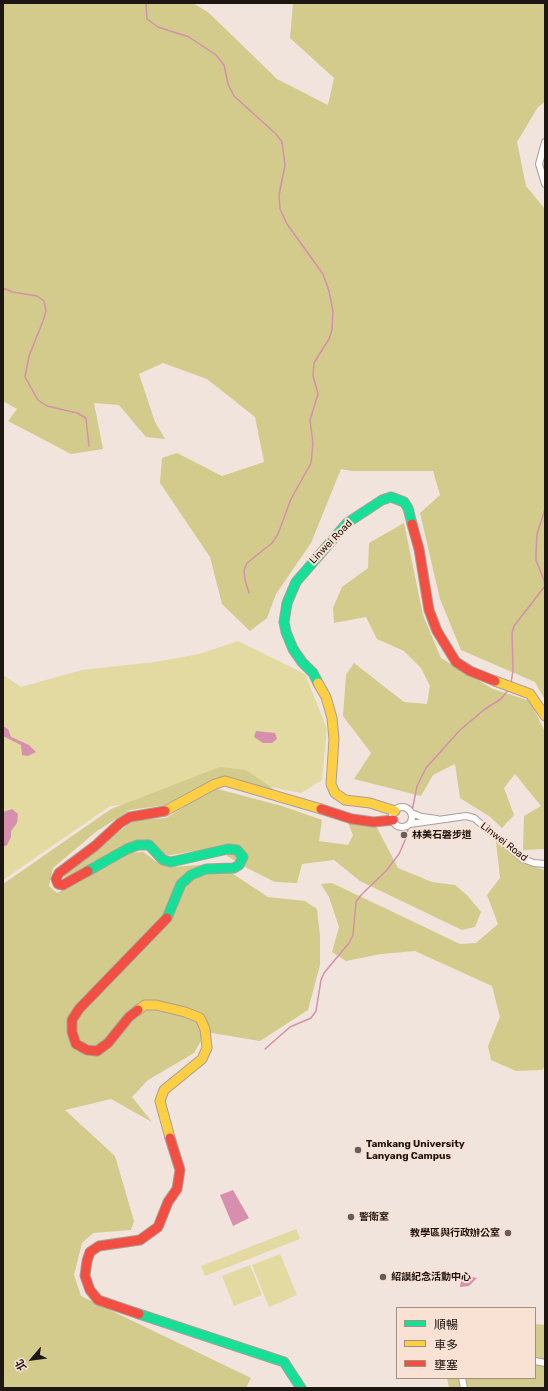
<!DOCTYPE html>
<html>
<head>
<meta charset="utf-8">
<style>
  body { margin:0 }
  #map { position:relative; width:548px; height:1391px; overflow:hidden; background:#f1e4dc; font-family:Rubik,"Noto Sans TC",sans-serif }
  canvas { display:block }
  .frame { position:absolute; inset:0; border:4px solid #1e1612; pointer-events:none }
  .legend { position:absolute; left:396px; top:1307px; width:140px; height:72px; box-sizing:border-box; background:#f9e1d4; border:1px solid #a19086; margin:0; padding:5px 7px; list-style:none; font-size:12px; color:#1e1612 }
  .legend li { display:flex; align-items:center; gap:8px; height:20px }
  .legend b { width:20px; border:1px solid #a19086 }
  .north { position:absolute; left:12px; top:1339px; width:40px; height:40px; -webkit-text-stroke:3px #f9e1d4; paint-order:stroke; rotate:242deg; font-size:11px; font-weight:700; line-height:16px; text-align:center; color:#1e1612 }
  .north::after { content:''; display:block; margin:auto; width:14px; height:18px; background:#1e1612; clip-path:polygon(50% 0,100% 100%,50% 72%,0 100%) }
</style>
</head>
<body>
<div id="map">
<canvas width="548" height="1391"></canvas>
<div class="frame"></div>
<ul class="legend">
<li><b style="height:5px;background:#16e098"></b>順暢</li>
<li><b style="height:5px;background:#ffcf43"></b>車多</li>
<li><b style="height:5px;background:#f24e42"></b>壅塞</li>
</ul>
<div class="north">北</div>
</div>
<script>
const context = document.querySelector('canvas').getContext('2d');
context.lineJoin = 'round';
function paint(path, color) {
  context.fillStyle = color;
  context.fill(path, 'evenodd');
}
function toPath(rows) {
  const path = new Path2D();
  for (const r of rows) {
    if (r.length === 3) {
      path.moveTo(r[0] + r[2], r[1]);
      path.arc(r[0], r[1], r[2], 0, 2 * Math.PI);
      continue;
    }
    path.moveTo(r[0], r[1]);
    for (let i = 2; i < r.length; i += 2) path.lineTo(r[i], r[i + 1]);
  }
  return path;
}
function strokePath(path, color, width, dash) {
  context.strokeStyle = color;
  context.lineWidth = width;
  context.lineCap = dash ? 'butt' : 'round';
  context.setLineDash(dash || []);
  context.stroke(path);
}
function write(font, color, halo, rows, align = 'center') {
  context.font = font + ' Rubik,"Noto Sans TC",sans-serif';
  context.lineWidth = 4;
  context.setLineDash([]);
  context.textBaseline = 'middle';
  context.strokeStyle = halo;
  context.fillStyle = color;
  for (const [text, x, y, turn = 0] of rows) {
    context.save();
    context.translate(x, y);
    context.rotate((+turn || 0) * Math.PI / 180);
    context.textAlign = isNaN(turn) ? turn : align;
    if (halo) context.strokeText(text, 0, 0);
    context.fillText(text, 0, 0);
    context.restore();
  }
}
paint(toPath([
  [238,641,305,674,327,729,322,780,301,793,214,776,163,801,110,806,3,880,3,675,21,687,82,670,155,662,199,654],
  [296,1229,300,1239,205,1276,201,1266],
  [280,1254,297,1295,269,1307,252,1265],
  [250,1265,262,1295,234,1306,222,1276]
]), '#e2daa1');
paint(toPath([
  [3,3,193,3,209,13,277,79,328,105,334,78,290,38,293,3,545,3,545,102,538,107,517,142,526,186,545,209,545,700,535,682,461,650,440,599,420,513,440,495,433,471,352,471,341,469,311,543,276,594,267,618,250,631,222,604,210,557,160,483,162,458,177,453,222,476,264,462,255,417,207,379,163,363,139,374,155,422,165,439,146,437,119,405,94,403,103,449,71,454,8,421,17,409,3,401],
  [404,523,423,615,441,658,493,689,530,701,545,732,545,849,523,850,524,816,541,806,515,774,504,788,514,815,502,828,489,816,460,798,455,764,433,775,421,796,354,779,371,753,343,716,346,675,354,663,404,702,427,704,430,686,421,668,404,651,377,639,366,617,334,623,333,608,342,587,368,568,369,543],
  [220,767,246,770,282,795,216,780,166,805,130,810,97,831,53,868,49,886,57,893,126,853,143,852,160,864,173,867,212,864,233,874,268,897,305,901,317,909,320,935,320,965,308,1010,260,1041,206,1032,194,1053,148,1080,132,1097,152,1122,111,1099,65,1110,115,1156,134,1221,131,1230,93,1233,82,1243,74,1275,81,1296,251,1378,246,1388,3,1388,3,884,111,809],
  [214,788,282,806,322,820,319,841,348,845,353,835,348,823,376,826,398,868,432,882,455,885,467,895,481,912,475,927,462,930,360,881,334,860,302,864,297,883,275,882,243,866,215,848,164,856,148,841,133,842,64,881,65,872,89,852,135,820,166,818],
  [496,842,522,863,545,870,545,1066,542,1070,516,1071,491,1060,488,1046,500,1017,492,986,415,951,381,954,346,961,332,952,339,927,329,897,321,884,332,883,460,944,476,943,498,924,487,895,500,878],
  [535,1324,545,1325,545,1388,449,1388,447,1378,535,1378]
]), '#d3cb8b');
paint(toPath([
  [3,726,8,729,11,737,29,745,36,752,28,756,22,755,21,745,3,736],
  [256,731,275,733,277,739,272,743,263,743,254,737],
  [12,809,18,814,17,823,11,831,11,837,7,845,3,847,3,812],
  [233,1190,249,1218,233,1226,220,1195],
  [462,1275,477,1278,469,1286,460,1287]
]), '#d68fac');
strokePath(toPath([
  [146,3,147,19,158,27,189,37,216,55,224,65,228,84,234,96,276,134,282,142,285,165,279,195,280,209,287,224,323,274,329,291,333,311,332,330,329,339,314,363,313,376,318,394,310,420,313,443,311,463,291,499,278,534,272,543,247,563,244,570,245,580,249,593],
  [3,288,12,292,37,296,44,301,46,311,43,321,29,356,25,377,38,400,47,406,77,413,86,418,89,446],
  [511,683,513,670,512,633,514,626,545,586,544,580,536,560,536,553,537,534,545,509],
  [412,811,417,786,426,768,460,730,485,709,501,699,508,690],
  [265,1049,290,1027,311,1018,316,1011,321,980,324,973,349,943,353,935,356,902,361,895,386,871,399,854,406,838,411,815]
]), '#d68fac', 1.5);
const street = toPath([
  [545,142,539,164,545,184],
  [402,817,10],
  [411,813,422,817,437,819],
  [410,824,466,816,474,818,523,859,534,863,545,864],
  [535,1361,545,1363],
  [462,1378,464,1388]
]);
const fast = toPath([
  [318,683,313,673,302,662,293,649,286,632,284,622,287,603,296,582,347,523,382,500,391,497,404,502,408,508,412,524],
  [88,871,127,849,138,845,149,845,163,860,171,862,228,849,237,850,243,857,239,865,234,868,206,869,191,875,181,884,167,918],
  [139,1314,284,1362,301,1388]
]);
const slow = toPath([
  [495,681,530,694,545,716],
  [318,683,326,697,332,718,334,739,331,784,335,793,345,800,370,803,395,811],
  [165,811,215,784,225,781,321,809],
  [138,1010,145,1005,156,1005,185,1012,200,1018,205,1029,207,1048,202,1059,164,1090,160,1101,170,1138]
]);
const jam = toPath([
  [412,524,419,549,429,610,437,631,456,662,470,671,495,681],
  [321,809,352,819,374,822,393,820],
  [88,871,63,885,58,884,56,879,59,873,95,846,120,823,130,817,165,811],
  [138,1010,129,1017,108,1043,97,1051,87,1050,76,1044,72,1032,72,1020,79,1009,167,918],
  [139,1314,98,1300,90,1290,85,1276,87,1261,90,1252,99,1246,140,1240,158,1227,168,1202,177,1189,180,1170,170,1138]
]);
strokePath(street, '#a99f99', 8);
strokePath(fast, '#a99f99', 11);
strokePath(slow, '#a99f99', 11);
strokePath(jam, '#a99f99', 11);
strokePath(street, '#fdfbfa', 6);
strokePath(fast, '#16e098', 9);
strokePath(slow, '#ffcf43', 9);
strokePath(jam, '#f24e42', 9);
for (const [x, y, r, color] of [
  [404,835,4,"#685e59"],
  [358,1150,4,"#685e59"],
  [351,1217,4,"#685e59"],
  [508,1233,4,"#685e59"],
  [383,1277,4,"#685e59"]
]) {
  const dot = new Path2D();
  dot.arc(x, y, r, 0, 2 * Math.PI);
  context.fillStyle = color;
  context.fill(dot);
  strokePath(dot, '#f9e1d4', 1.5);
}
write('10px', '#1e1612', '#f9e1d4', [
  ["Linwei Road",331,542,-46],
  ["Linwei Road",504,842,38]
]);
write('bold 10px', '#1e1612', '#f9e1d4', [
  ["林美石磐步道",412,835],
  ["Tamkang University",366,1144],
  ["Lanyang Campus",366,1156],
  ["警衛室",359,1217],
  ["教學區與行政辦公室",500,1233,"right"],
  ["紹謨紀念活動中心",391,1277]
], 'left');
</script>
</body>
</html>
